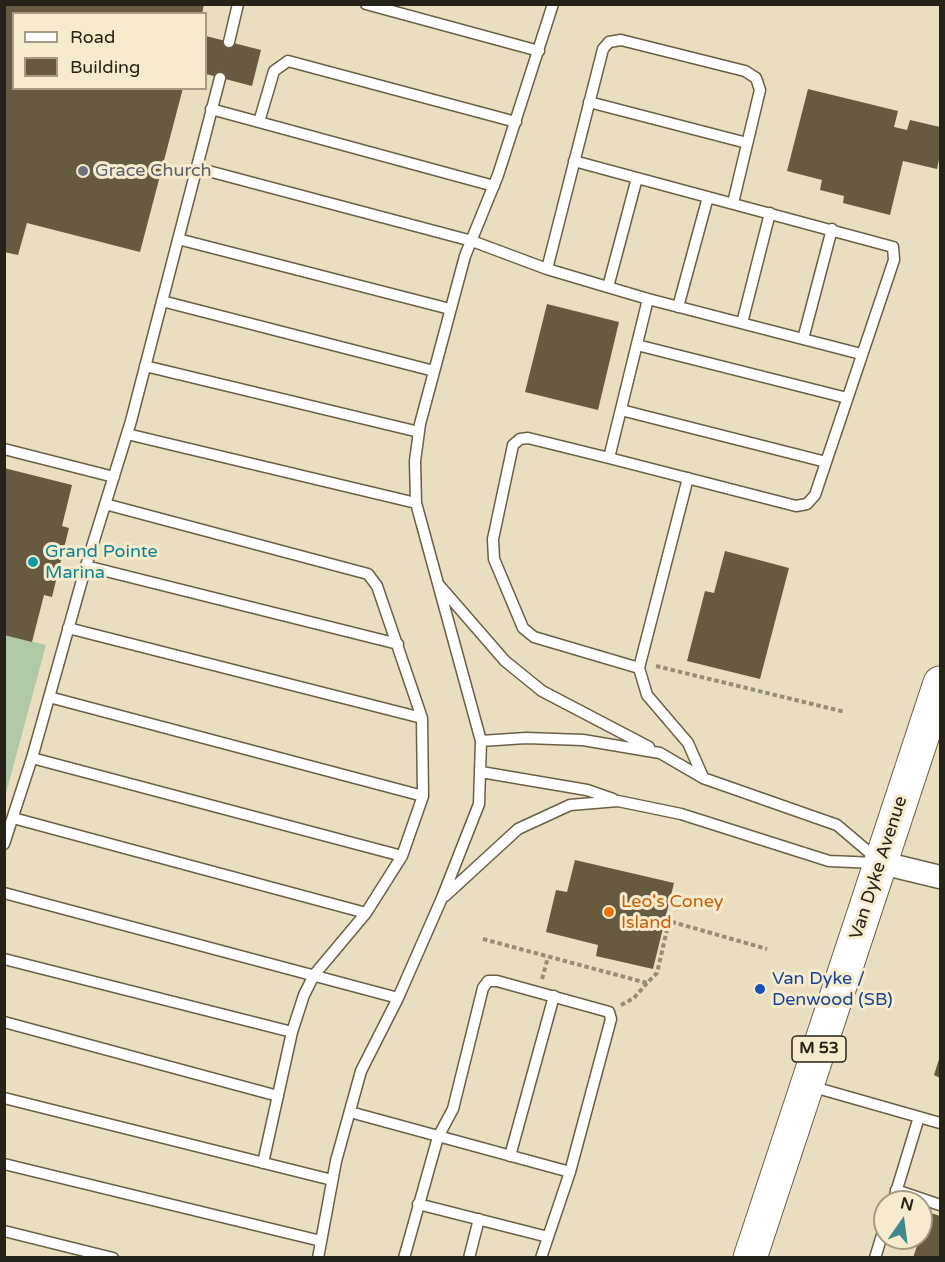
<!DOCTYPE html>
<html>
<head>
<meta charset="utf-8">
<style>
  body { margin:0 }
  #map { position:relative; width:945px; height:1262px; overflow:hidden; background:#eadec0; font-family:"Varela Round",sans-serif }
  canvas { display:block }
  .frame { position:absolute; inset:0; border:6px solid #262217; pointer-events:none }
  .legend { position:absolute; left:12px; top:12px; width:195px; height:78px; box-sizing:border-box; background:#f7ebcd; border:2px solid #a39b84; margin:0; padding:8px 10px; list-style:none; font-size:18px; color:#262217 }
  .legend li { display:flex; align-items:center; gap:12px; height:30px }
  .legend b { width:30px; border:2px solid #a39b84 }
  .north { position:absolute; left:873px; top:1190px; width:60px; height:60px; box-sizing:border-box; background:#f7ebcd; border:2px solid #a39b84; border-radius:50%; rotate:14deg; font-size:16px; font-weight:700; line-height:24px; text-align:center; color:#262217 }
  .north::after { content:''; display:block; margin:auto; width:21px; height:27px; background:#3f878a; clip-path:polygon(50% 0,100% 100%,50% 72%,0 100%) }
</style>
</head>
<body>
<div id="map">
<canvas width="945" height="1262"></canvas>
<div class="frame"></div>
<ul class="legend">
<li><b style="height:8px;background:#fff"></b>Road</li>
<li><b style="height:16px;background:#665b41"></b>Building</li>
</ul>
<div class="north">N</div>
</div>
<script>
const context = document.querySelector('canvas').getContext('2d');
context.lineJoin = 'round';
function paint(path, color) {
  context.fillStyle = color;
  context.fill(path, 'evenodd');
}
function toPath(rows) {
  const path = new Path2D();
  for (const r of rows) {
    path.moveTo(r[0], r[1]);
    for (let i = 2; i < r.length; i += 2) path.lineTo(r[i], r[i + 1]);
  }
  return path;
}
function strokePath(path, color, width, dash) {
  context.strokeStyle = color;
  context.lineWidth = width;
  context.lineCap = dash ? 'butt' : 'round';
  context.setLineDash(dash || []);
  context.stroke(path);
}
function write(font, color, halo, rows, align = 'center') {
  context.font = font + ' "Varela Round",sans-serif';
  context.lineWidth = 6;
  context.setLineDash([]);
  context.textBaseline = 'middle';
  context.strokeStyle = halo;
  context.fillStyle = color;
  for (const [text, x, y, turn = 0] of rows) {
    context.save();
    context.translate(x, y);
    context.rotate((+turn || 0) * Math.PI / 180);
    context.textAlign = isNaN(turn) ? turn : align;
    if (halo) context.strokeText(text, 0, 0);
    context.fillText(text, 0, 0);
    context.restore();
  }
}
paint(toPath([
  [5,635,46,645,5,797,4,635]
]), '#afc8a6');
paint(toPath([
  [4,4,204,4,202,14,14,14,14,88,183,88,140,252,27,223,18,255,4,252],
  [206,36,261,50,252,86,206,74],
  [808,89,898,111,894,127,907,130,910,120,940,127,940,155,937,169,903,161,890,215,843,203,844,196,820,190,822,180,787,171],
  [547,304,619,322,598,410,525,392],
  [4,468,72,485,62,526,69,528,52,597,44,595,32,642,4,635],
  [725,551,789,568,760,679,687,661,705,591,714,593],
  [575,860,674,883,653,969,596,956,598,945,546,932,556,890,567,892],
  [940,1056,940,1078,934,1075],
  [928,1212,940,1216,940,1258,913,1258]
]), '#665b41');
const service = toPath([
  [366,4,539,51],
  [229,42,238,4],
  [589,102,747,143],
  [211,109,494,186],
  [259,122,274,71,288,61,516,122],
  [574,161,893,247,894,260,815,495,807,504,796,506,609,458,528,438,520,439,513,445,493,539,494,559,523,628,534,637,639,668,688,478],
  [197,168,472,241,547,269,648,299,861,354],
  [178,239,450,309],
  [547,269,603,49,609,42,621,40,745,71,756,78,760,90,733,203],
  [608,287,637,178],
  [162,301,434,371],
  [678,307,708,197],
  [742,323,770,213],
  [803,339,832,229],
  [637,345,847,398],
  [145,366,419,432],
  [621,410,826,462],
  [127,434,416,503],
  [4,449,114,477],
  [609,458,648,299],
  [105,504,368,574,377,586,422,718,423,796,402,856,366,913,314,975,304,995,292,1032,263,1163],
  [86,566,398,644],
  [439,585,505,661,542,691,649,747],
  [68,628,422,718],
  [639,668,647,695,688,743,703,777],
  [49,697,423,796],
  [481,741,526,738,583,740,660,753,703,778,837,825,877,859],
  [32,758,402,856],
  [481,772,587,790,613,799],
  [13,818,366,913],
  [4,844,32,758,86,566,131,421,220,78],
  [4,893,398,998],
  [445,896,518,829,570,805,618,801,681,814,829,861,876,863],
  [4,959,292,1032],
  [4,1022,278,1096],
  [810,1086,940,1123],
  [4,1098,332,1180],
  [350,1112,570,1172,541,1258],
  [510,1156,554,996],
  [4,1164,321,1241],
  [896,1190,940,1205],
  [893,1202,919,1117],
  [418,1204,548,1237],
  [4,1231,113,1258],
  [318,1258,336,1161,361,1071,398,998,442,898,479,804,481,741,416,503,415,461,420,424,465,256,498,175,553,4],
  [404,1258,438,1137,453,1109,483,988,488,981,497,981,609,1012,611,1019,570,1172],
  [469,1258,479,1219],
  [875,1258,885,1225]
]);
const minor = toPath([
  [882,863,940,877]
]);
const primary = toPath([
  [750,1258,940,683]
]);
strokePath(service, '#6a6045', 13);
strokePath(minor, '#6a6045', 25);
strokePath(primary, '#6a6045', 35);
strokePath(toPath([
  [656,666,845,712],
  [483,939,647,983,657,973,669,921,767,949],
  [542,979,548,957],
  [621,1005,634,998,647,983]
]), '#968d78', 4, [4.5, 3]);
strokePath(service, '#fff', 10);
strokePath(minor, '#fff', 22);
strokePath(primary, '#fff', 33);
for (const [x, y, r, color] of [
  [83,171,6,"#6b7280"],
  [33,562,6,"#0f9aa8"],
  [609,912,6,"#e8710a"],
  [760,989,6,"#1a4fb4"]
]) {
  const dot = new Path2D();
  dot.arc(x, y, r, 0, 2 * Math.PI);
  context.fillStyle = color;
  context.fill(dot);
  strokePath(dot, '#f7ebcd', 2);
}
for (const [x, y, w] of [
  [819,1049,54]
]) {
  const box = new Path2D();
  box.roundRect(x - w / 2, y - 13, w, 26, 4.5);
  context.fillStyle = '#f7ebcd';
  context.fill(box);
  strokePath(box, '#262217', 1.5);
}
write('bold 16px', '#262217', null, [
  ["M 53",819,1049]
]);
write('18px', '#5b616d', '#f7ebcd', [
  ["Grace Church",95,171]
], 'left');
write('18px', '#0d838f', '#f7ebcd', [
  ["Grand Pointe",45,552],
  ["Marina",45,573]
], 'left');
write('18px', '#262217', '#f7ebcd', [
  ["Van Dyke Avenue",879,868,-72]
]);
write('18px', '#c56008', '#f7ebcd', [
  ["Leo's Coney",621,902],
  ["Island",621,923]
], 'left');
write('18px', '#164399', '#f7ebcd', [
  ["Van Dyke /",772,979],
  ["Denwood (SB)",772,1000]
], 'left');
</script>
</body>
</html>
